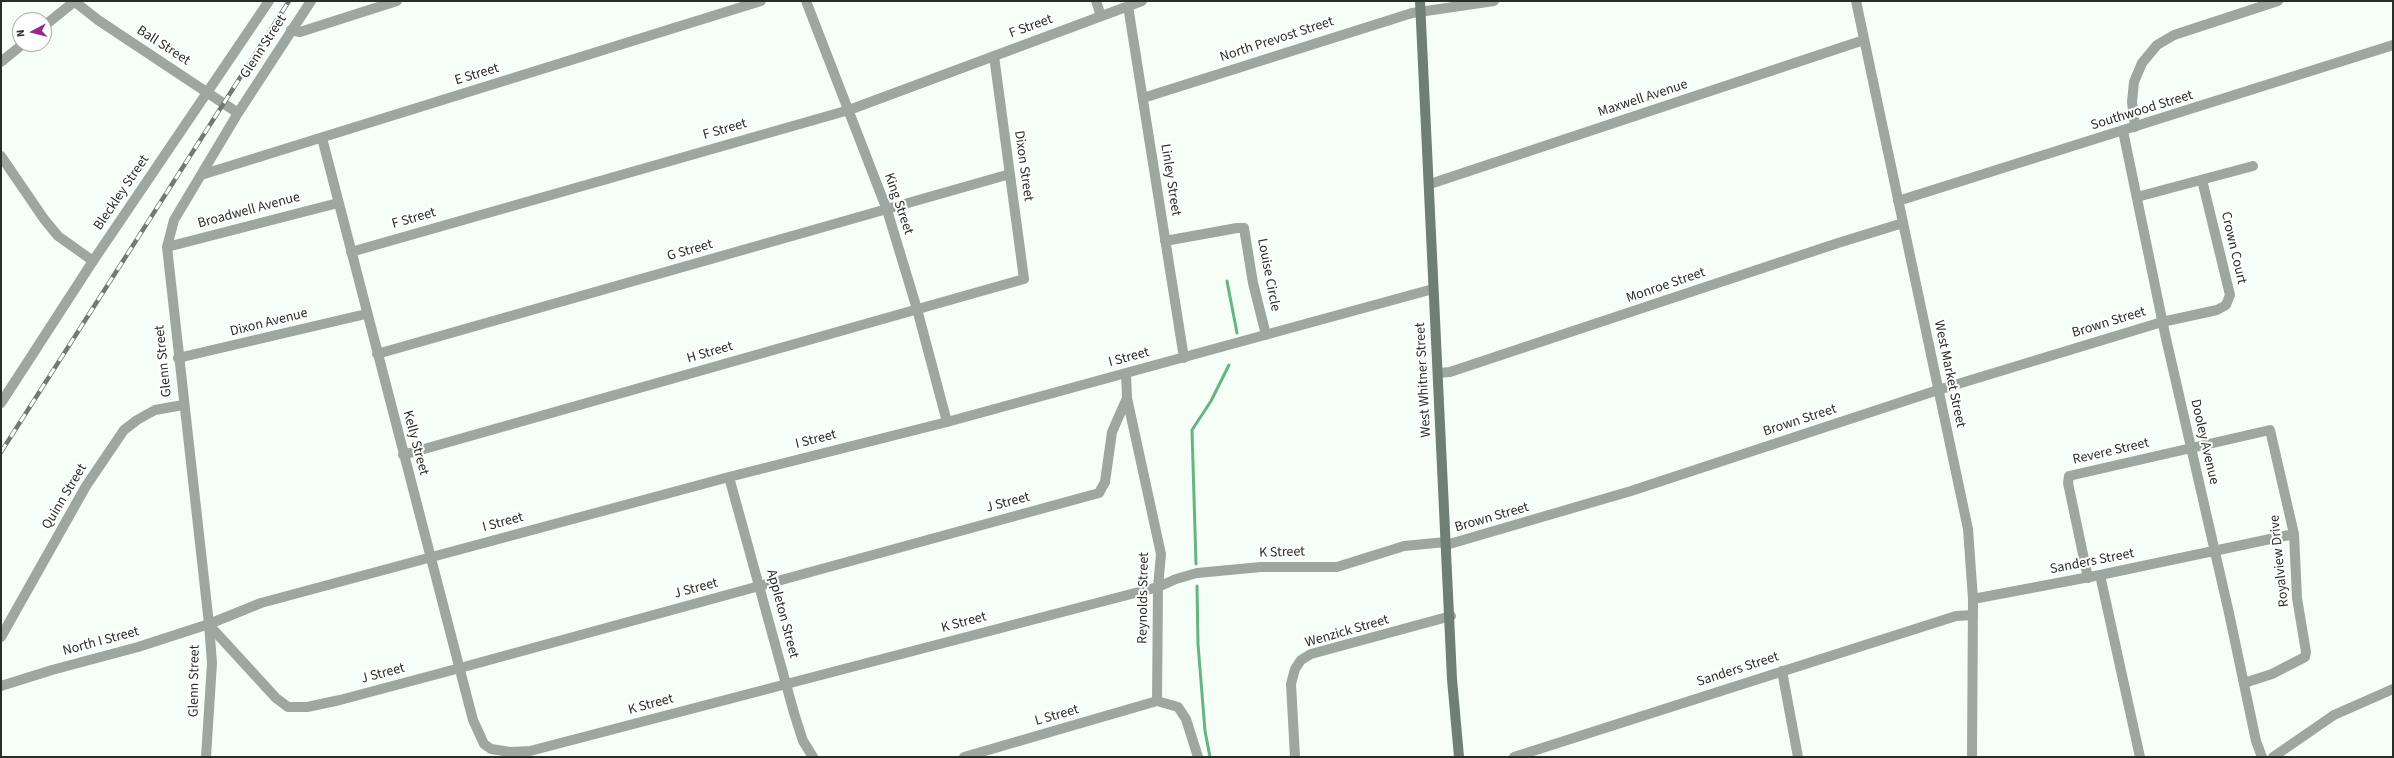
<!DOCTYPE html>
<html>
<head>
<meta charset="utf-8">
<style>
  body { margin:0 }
  #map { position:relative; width:2394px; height:758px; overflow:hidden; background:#f5fff7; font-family:"Source Sans 3",sans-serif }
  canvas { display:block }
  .frame { position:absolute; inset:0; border:2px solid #263029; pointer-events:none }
  .north { position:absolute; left:12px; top:12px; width:40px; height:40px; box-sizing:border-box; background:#fff; border:1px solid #a8aca9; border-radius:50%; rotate:263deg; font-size:11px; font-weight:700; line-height:16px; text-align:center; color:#263029 }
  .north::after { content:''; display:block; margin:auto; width:14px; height:18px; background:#9a2a89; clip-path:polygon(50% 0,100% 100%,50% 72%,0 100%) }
</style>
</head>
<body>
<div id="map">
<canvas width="2394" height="758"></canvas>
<div class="frame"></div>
<div class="north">N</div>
</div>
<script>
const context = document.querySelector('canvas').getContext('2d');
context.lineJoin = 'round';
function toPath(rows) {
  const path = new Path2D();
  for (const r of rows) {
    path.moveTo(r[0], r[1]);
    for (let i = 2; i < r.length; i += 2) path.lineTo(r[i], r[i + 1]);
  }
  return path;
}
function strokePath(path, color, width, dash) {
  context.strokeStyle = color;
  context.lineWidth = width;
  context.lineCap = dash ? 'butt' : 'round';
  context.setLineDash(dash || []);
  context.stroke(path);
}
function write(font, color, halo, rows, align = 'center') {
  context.font = font + ' "Source Sans 3",sans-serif';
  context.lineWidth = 4;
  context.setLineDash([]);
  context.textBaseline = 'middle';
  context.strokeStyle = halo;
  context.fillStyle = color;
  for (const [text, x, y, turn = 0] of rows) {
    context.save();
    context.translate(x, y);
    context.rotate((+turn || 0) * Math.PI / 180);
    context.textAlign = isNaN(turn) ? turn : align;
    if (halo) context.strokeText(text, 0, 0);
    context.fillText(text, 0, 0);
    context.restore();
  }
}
strokePath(toPath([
  [1227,281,1237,333],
  [1196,564,1192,430,1211,401,1229,365],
  [1197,586,1198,644,1205,731,1210,757]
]), '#66b481', 3);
strokePath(toPath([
  [74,1,98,20,238,113],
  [806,1,887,210,917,309,947,422],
  [1096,1,1101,16],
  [1128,6,1184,358],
  [44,26,75,1],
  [291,30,300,32,397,1],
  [1,62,23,44],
  [1143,98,1412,13,1494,1],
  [2135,127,2132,102,2134,82,2142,63,2157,45,2174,35,2278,1],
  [2123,131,2165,334,2229,613,2256,741,2262,757],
  [322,138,473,720,484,744,491,749,510,752,530,751,1158,587,1176,579,1197,573,1261,567,1337,567,1404,546,1446,542],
  [1,156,44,219,58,236,93,261],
  [201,175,761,1],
  [1430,184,1864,40],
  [2137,197,2253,166],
  [1165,241,1237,228,1244,228,1253,283,1266,335],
  [167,247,338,203],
  [351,252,849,110,1142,1],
  [377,354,1010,174],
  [178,358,366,314],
  [1438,373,1450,372,1838,243,1903,223],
  [1127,398,1161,554,1158,587,1157,701,1178,707,1186,719,1198,757],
  [403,455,1024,279,994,56],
  [729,477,794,713,803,741,813,757],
  [1446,545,1631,491,1938,390,2162,322,2217,310,2226,305,2230,295,2202,180],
  [2100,575,2140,757],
  [2088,578,2068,483,2069,476,2270,430,2294,534,2297,598,2306,652,2305,657,2272,674,2244,683],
  [1973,599,2100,575,2294,534],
  [209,624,167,247,174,220,238,113,311,1],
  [209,625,276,698,288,707,307,707,340,700,460,668,1099,493,1105,482,1112,432,1127,398,1126,373],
  [1,637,86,486,124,430,137,420,155,410,183,405],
  [1782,671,1798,757],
  [1,686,52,670,138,647,209,624,261,603,729,477,947,422,1433,289],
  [964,757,1157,701],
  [1295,757,1291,684,1295,669,1301,660,1311,654,1451,616],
  [1514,757,1956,616,1973,615]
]), '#9da7a0', 10);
strokePath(toPath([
  [1856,1,1968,529,1973,599,1972,757],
  [1898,201,2393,45],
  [1,403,93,261,269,1],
  [206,757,212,663,209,624],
  [2273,757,2334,715,2393,689]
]), '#9da7a0', 10);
strokePath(toPath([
  [1420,1,1452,679,1459,757]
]), '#707f74', 10);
const rail = toPath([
  [1,452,289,1]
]);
strokePath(rail, '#707a73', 4.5);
strokePath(rail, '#fff', 3, [9]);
write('14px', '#263029', '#fff', [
  ["F Street",1031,27,-20],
  ["North Prevost Street",1277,40,-18],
  ["Ball Street",163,46,33],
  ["Glenn Street",264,47,-57],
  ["E Street",477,75,-17],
  ["Maxwell Avenue",1643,99,-18],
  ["Southwood Street",2142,111,-17],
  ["F Street",725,130,-16],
  ["Dixon Street",1023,166,82],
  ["Linley Street",1170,180,81],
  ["Bleckley Street",122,193,-56],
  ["King Street",898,204,71],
  ["Broadwell Avenue",249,211,-15],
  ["F Street",414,219,-16],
  ["Crown Court",2233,248,77],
  ["G Street",690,251,-16],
  ["Louise Circle",1268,275,79],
  ["Monroe Street",1666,286,-19],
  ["Dixon Avenue",269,323,-14],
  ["Brown Street",2109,323,-17],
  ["H Street",710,353,-16],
  ["I Street",1129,358,-15],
  ["Glenn Street",164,361,-96],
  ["West Market Street",1949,374,78],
  ["West Whitner Street",1424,380,-93],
  ["Brown Street",1800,421,-18],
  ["I Street",816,440,-14],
  ["Dooley Avenue",2204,442,77],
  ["Kelly Street",415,443,75],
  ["Revere Street",2111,452,-13],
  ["Quinn Street",65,497,-59],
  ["J Street",1008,503,-15],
  ["Brown Street",1492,518,-16],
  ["I Street",503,523,-15],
  ["K Street",1282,553,-2],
  ["Royalview Drive",2280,561,-96],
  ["Sanders Street",2092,562,-11],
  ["J Street",696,589,-15],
  ["Reynolds Street",1144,598,-89],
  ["Appleton Street",782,614,75],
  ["K Street",964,623,-15],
  ["Wenzick Street",1347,632,-16],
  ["North I Street",101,642,-15],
  ["Sanders Street",1738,670,-18],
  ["J Street",383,674,-15],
  ["Glenn Street",195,681,-89],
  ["K Street",651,705,-15],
  ["L Street",1057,716,-16]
]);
</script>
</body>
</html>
